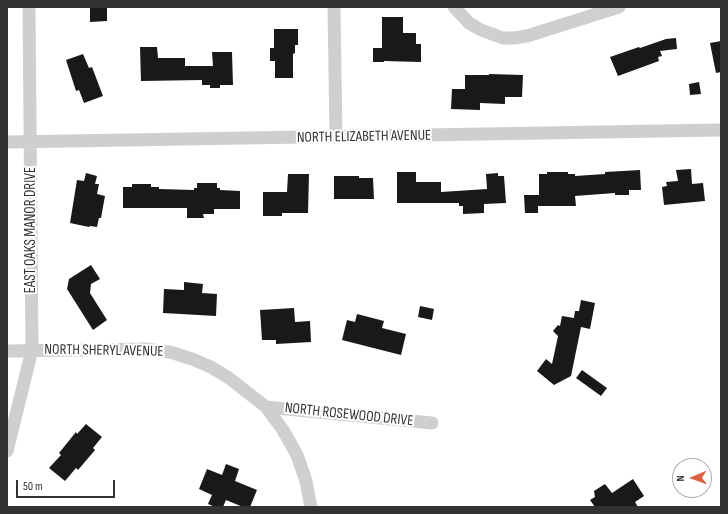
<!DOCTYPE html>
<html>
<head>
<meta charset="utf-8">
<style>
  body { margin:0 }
  #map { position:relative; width:728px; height:514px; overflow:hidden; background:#fff; font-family:"Sofia Sans Condensed",sans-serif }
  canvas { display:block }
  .frame { position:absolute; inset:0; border:8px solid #323232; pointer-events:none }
  .north { position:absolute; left:672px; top:458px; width:40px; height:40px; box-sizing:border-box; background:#fff; border:1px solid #adadad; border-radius:50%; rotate:268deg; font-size:11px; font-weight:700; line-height:16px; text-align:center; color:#323232 }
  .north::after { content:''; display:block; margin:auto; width:14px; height:18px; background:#db6241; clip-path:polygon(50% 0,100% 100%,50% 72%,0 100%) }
  .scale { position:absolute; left:16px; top:480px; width:99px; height:18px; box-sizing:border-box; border:2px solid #323232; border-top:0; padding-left:5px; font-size:12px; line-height:14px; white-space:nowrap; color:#323232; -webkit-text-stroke:3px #fff; paint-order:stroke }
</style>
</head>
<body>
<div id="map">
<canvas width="728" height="514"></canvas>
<div class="frame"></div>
<div class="north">N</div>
<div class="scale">50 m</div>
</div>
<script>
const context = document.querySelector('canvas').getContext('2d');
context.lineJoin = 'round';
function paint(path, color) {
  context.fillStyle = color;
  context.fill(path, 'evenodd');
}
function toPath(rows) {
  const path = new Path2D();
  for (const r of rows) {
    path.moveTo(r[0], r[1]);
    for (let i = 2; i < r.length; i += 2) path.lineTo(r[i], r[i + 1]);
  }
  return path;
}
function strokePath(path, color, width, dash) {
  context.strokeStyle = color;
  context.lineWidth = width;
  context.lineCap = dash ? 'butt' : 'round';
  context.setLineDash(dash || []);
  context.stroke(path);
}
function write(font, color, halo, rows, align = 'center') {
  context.font = font + ' "Sofia Sans Condensed",sans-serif';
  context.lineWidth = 4;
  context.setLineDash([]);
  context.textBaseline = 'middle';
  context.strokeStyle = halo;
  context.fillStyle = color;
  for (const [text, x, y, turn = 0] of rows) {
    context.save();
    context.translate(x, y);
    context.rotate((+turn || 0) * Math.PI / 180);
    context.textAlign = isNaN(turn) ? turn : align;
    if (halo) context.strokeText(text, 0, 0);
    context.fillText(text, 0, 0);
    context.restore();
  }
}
paint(toPath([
  [90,7,107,7,107,21,90,22],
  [382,17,403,17,403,33,416,33,416,44,421,44,421,62,384,61,384,62,373,62,373,48,382,48],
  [274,29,298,29,298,45,295,45,295,53,293,54,293,78,275,78,275,61,270,61,270,48,274,48],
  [676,38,677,49,660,51,662,56,658,57,659,61,618,76,610,57,639,47,640,48,666,39],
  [721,41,721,72,716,73,710,43],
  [140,47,157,47,158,58,185,58,185,66,213,66,212,52,232,52,233,85,220,85,220,88,210,88,210,85,202,85,202,80,141,81],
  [83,54,89,68,92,67,103,96,84,103,79,90,76,91,66,60],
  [489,74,523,75,522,97,505,97,505,104,480,103,480,110,451,109,452,89,465,89,465,75,489,75],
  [699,82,701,94,690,95,689,84],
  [691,169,692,184,703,183,705,201,664,205,662,187,667,186,666,182,678,181,676,170],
  [640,170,641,190,629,190,629,195,615,195,615,193,575,196,576,206,538,206,538,213,525,213,524,195,539,195,539,174,547,174,547,172,568,172,568,174,575,174,575,176,605,174,605,172],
  [397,172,416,172,416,182,441,182,441,192,487,189,486,174,498,173,498,176,504,176,506,203,484,204,484,213,463,214,463,206,459,206,459,203,397,203],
  [86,173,97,176,95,184,99,184,97,194,105,196,101,218,99,218,97,227,90,226,89,227,70,223,77,180,84,181],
  [288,174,309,174,308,213,282,213,282,216,263,216,263,192,287,192],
  [334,176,359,176,359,178,373,178,374,199,334,199],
  [197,183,217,183,217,188,220,188,220,190,240,191,240,209,214,209,214,214,203,214,204,218,187,218,187,208,123,208,123,187,132,187,132,184,151,184,151,187,159,187,159,189,194,190,194,188,197,188],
  [91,265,100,279,91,284,90,293,107,320,93,330,67,289,69,279],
  [184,282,203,284,202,293,217,294,216,316,163,313,164,289,184,290],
  [581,300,595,303,590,329,581,327,571,376,554,385,537,371,546,359,552,364,558,336,553,331,558,325,560,326,562,316,574,318,575,311,579,311],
  [420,306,434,309,432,320,418,317],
  [294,308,295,322,310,321,311,342,276,344,276,340,262,340,260,310],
  [357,314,384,321,382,328,406,334,401,355,342,340,347,320,355,322],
  [582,370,607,388,601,396,576,378],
  [86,424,102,437,93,448,95,450,78,470,76,468,65,481,49,468,61,455,59,453,76,432,77,434],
  [226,464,239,469,235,481,257,490,250,507,243,507,226,500,223,507,215,507,208,504,212,495,199,489,207,469,222,475],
  [633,479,644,496,635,502,638,507,595,507,590,500,595,497,594,491,605,484,612,493]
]), '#191919');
strokePath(toPath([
  [334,7,336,137],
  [454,7,469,23,481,30,503,38,514,38,527,36,619,7],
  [7,142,721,130],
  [7,351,146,349,170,352,192,359,211,367,229,378,266,407,283,430,297,455,306,481,311,507],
  [266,407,432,423],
  [7,451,32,350,29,7]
]), '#cfcfcf', 13);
write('15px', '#323232', '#fff', [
  ["NORTH ELIZABETH AVENUE",364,137,-1],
  ["EAST OAKS MANOR DRIVE",31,230,-90],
  ["NORTH SHERYL AVENUE",104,351,1],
  ["NORTH ROSEWOOD DRIVE",349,415,6]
]);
</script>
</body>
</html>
